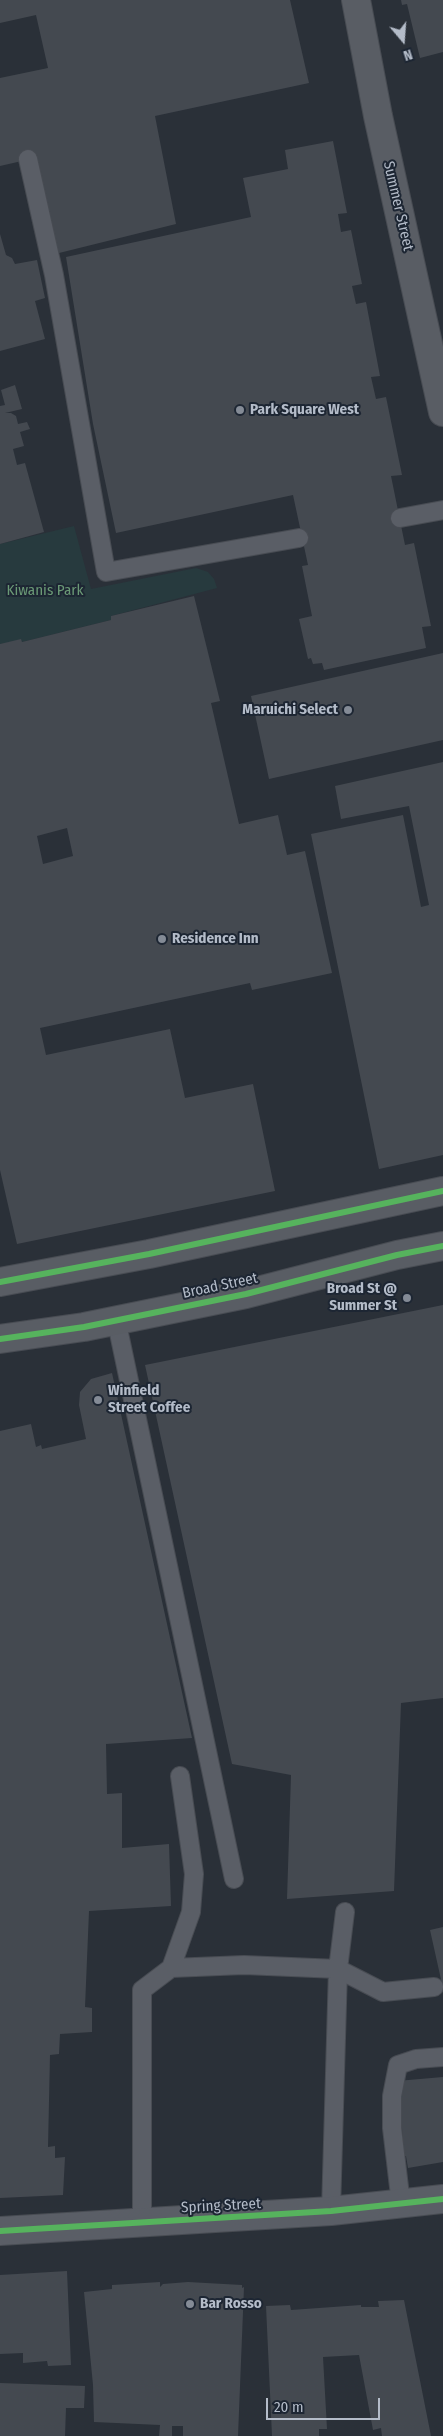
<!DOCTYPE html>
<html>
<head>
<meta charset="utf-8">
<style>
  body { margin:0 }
  #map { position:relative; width:443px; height:2436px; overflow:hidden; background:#2a3038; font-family:"Fira Sans Condensed",sans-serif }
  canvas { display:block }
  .north { position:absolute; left:378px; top:15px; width:50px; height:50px; -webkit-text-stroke:4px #1d2633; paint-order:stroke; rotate:162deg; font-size:14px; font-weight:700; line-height:20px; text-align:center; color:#b4bcc9 }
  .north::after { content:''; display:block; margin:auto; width:18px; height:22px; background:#b4bcc9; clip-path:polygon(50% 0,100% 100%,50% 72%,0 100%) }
  .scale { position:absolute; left:266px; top:2398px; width:114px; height:22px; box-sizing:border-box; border:2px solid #b4bcc9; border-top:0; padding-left:6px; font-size:15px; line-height:18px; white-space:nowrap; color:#b4bcc9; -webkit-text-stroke:4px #1d2633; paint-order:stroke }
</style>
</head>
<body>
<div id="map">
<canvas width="443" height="2436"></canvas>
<div class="north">N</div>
<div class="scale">20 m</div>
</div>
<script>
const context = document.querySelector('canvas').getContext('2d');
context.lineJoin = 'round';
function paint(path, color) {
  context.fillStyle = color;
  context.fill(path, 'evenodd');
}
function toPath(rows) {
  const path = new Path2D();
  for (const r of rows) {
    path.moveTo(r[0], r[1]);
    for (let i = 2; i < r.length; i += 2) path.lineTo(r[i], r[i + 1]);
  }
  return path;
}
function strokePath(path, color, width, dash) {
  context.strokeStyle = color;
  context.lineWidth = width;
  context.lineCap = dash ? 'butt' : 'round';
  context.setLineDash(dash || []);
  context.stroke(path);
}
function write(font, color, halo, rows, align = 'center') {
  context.font = font + ' "Fira Sans Condensed",sans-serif';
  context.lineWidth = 4;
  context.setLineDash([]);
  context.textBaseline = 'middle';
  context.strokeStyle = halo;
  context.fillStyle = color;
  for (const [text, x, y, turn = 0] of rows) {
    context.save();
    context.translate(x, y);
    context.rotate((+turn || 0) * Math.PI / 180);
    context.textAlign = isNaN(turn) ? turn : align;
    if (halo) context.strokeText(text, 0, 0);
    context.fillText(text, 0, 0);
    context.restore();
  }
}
paint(toPath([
  [74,526,91,589,196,568,208,572,214,579,217,588,111,616,111,620,22,642,21,640,0,644,0,544]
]), '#273a3e');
paint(toPath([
  [0,0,290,0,309,83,155,116,176,224,55,254,35,158,0,166,0,78,48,68,36,15,0,23],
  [401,0,443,0,443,52,420,58,407,4,402,5],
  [333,141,347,213,338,214,341,232,351,230,362,284,352,286,356,304,366,302,380,376,371,377,376,399,386,397,402,475,391,476,405,545,414,543,431,626,422,627,426,648,324,670,322,663,313,664,311,658,308,659,299,619,312,616,302,566,308,565,293,495,116,533,93,424,66,257,251,217,243,178,288,169,285,150],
  [0,234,6,255,12,258,15,264,37,260,45,298,35,301,45,339,0,351],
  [15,385,22,409,5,413,11,413,16,416,18,424,27,422,30,429,20,432,24,446,13,449,17,465,25,463,44,532,0,544,0,406,5,405,1,390],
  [194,596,220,701,211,703,239,824,278,815,287,855,305,851,332,973,252,990,250,983,40,1028,46,1055,170,1029,185,1098,253,1084,275,1191,17,1244,0,1170,0,644,21,639,22,642,111,620,111,616],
  [67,828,73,856,43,864,37,836],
  [443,653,443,740,269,779,251,696],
  [443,762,443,1155,379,1169,311,834,403,815,421,907,429,905,409,806,341,819,335,786],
  [443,1305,443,1698,401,1703,394,1891,287,1899,291,1775,232,1764,145,1365],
  [112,1373,192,1738,106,1744,107,1794,122,1793,122,1848,169,1844,171,1906,89,1911,85,2007,92,2008,92,2032,60,2034,59,2054,50,2055,48,2147,55,2146,55,2158,65,2157,63,2195,0,2198,0,1431,31,1424,36,1447,41,1445,42,1449,86,1439,79,1405,80,1392,91,1379],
  [443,1927,443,1984,442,1984,430,1930],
  [443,2077,443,2162,408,2168,406,2156,404,2156,402,2129,397,2129,397,2081],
  [67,2271,71,2365,48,2366,47,2361,23,2363,23,2353,0,2354,0,2275],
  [160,2282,160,2287,163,2284,188,2282,242,2285,242,2288,244,2287,238,2436,183,2436,183,2426,172,2426,172,2436,159,2436,160,2425,94,2422,93,2385,84,2292,112,2289,112,2285],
  [404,2300,431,2436,382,2436,381,2428,373,2430,359,2355,323,2357,327,2429,319,2429,319,2436,272,2436,266,2306,290,2305,291,2310,361,2305,361,2307,379,2307,378,2301],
  [0,2383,85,2386,84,2408,66,2408,65,2436,0,2436]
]), '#444950');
const service = toPath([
  [28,159,54,275,106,572,299,538],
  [400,518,443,510],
  [116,1319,234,1879],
  [345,1912,338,1969,383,1992,434,1987],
  [171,1968,191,1912,194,1874,180,1776],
  [401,2204,392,2128,392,2096,398,2065,416,2059,443,2057],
  [142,2223,142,1990,171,1968,244,1965,338,1969,331,2211]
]);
const minor = toPath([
  [0,2231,331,2211,443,2199]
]);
const secondary = toPath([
  [356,0,378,116,443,412],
  [0,1282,149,1254,443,1191],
  [0,1339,84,1327,246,1294,397,1255,443,1246]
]);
strokePath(service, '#484c53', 20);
strokePath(minor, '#484c53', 30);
strokePath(secondary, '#484c53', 30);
strokePath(service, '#5a5e66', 18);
strokePath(minor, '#5a5e66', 28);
strokePath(secondary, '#595d64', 28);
strokePath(toPath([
  [0,1282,149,1254,443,1191],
  [0,1339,84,1327,246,1294,397,1255,443,1246],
  [0,2231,331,2211,443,2199]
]), '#56b35d', 6);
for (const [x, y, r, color] of [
  [240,410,5,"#848b96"],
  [348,710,5,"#848b96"],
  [162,939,5,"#848b96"],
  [407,1298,5,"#848b96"],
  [98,1400,5,"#848b96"],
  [190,2304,5,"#848b96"]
]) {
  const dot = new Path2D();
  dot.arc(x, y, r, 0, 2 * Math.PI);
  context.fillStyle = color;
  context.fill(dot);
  strokePath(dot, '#1d2633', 2);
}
write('15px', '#b4bcc9', '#1d2633', [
  ["Summer Street",398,206,77],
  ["Broad Street",220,1286,-12],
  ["Spring Street",221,2206,-3]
]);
write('bold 15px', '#b4bcc9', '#1d2633', [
  ["Park Square West",250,410],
  ["Maruichi Select",338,710,"right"],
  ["Residence Inn",172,939],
  ["Broad St @",397,1289,"right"],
  ["Summer St",397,1306,"right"],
  ["Winfield",108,1391],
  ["Street Coffee",108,1408],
  ["Bar Rosso",200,2304]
], 'left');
write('15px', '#6b9a76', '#1d2633', [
  ["Kiwanis Park",45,591]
]);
</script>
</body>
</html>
